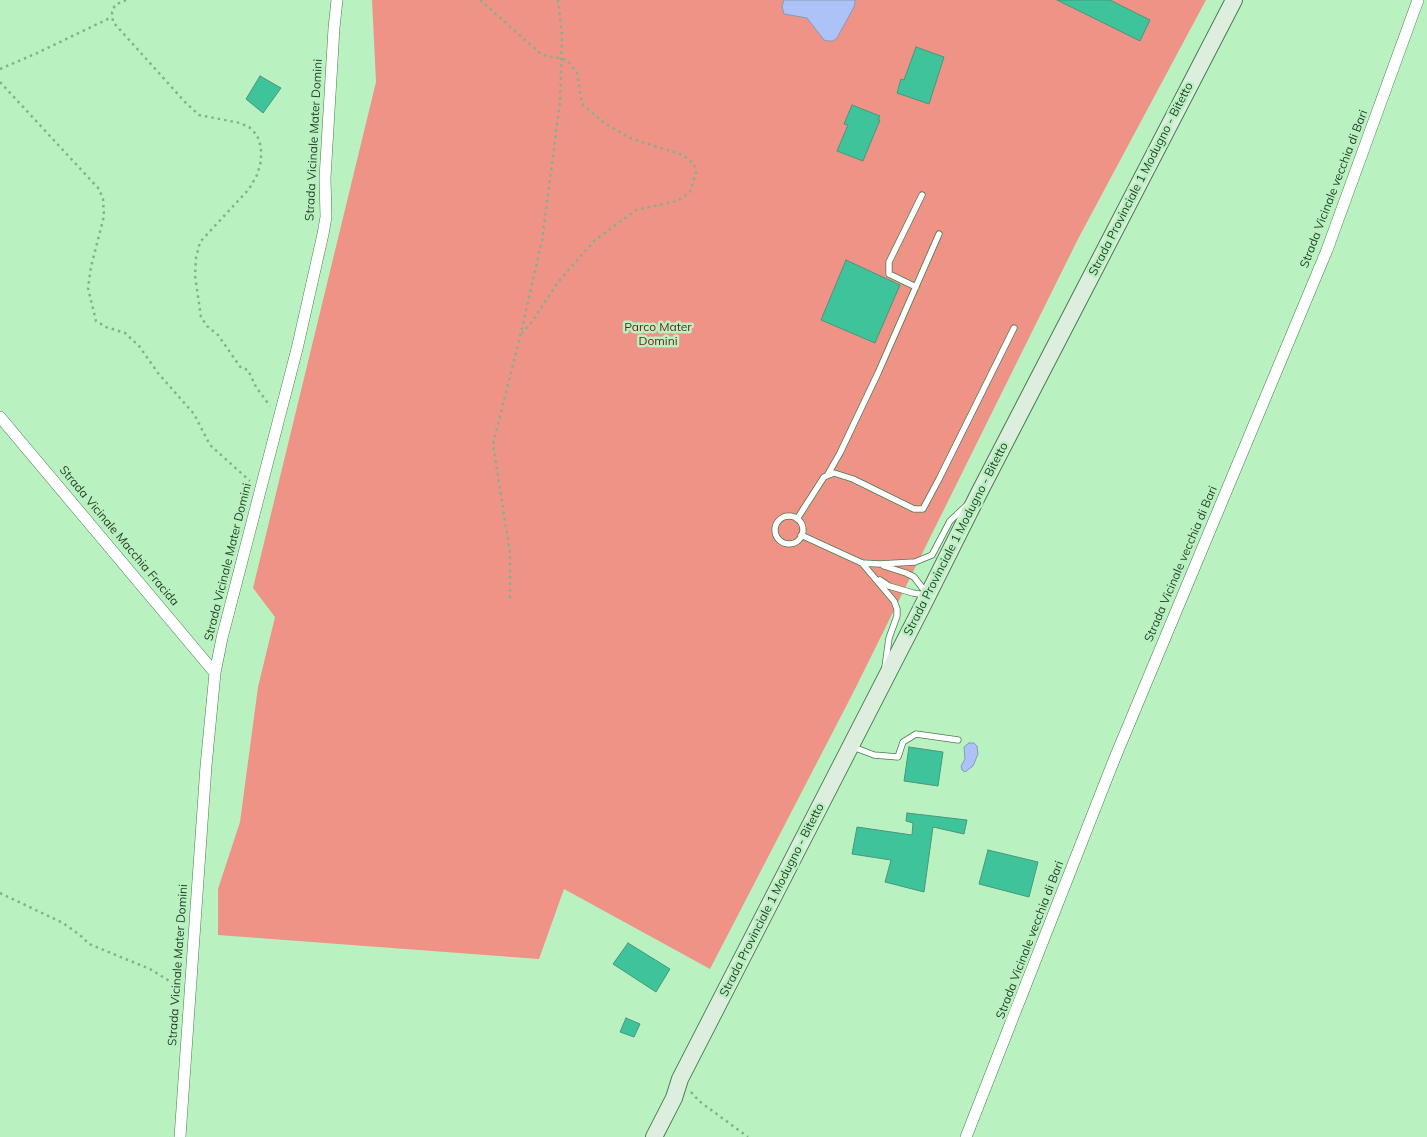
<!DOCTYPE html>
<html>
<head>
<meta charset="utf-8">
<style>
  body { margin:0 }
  canvas { display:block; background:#b9f2c0 }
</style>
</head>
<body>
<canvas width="1427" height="1137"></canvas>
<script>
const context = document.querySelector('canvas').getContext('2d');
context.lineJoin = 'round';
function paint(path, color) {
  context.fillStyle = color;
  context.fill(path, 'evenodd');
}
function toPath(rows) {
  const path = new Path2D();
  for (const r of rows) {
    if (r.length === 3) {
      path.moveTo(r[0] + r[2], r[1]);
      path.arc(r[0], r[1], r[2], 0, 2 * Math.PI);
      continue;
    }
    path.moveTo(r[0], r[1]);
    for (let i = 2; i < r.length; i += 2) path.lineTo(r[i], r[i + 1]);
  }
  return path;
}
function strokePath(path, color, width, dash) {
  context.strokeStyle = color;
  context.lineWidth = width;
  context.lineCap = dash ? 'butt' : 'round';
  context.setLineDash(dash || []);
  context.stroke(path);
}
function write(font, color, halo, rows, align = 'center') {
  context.font = font + ' Mulish,sans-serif';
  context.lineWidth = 5;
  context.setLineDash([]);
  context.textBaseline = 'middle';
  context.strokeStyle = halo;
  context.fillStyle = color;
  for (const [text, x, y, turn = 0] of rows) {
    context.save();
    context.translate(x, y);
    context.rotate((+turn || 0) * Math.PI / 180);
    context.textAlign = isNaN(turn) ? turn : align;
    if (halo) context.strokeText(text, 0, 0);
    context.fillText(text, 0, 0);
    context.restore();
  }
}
paint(toPath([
  [372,0,1206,0,1078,239,853,693,710,969,564,889,539,959,218,935,218,889,240,822,258,687,275,617,253,588,376,82]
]), '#f09387');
const water = toPath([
  [784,0,855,0,855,3,854,7,837,38,833,41,827,41,824,40,807,18,784,14,782,6,784,0],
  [969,743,974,743,977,746,978,754,973,766,965,772,962,770,961,766,965,759,964,747,969,743]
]);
paint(water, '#adc2f6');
strokePath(water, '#859bb9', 1);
const building = toPath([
  [1057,0,1110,0,1150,20,1140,41,1057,0],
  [916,47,944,57,929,104,897,93,901,79,904,80,916,47],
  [260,76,281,88,263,113,246,99,260,76],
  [852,105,880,116,878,120,880,120,863,161,837,151,848,125,844,124,852,105],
  [846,260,900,285,875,343,821,320,846,260],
  [909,747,943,752,938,786,904,781,909,747],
  [907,813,967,820,964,834,933,827,924,892,885,882,891,860,852,854,857,827,912,835,913,823,906,821,907,813],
  [988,850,1038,862,1029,897,979,884,988,850],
  [628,943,670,969,656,992,613,964,628,943],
  [626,1018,640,1024,634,1037,620,1032,626,1018]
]);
paint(building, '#3ec39a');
strokePath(building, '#49977c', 1);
const service = toPath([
  [916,287,889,274,889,262,922,195],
  [828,474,840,453,878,373,939,234],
  [789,530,14],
  [797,519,824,477,834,473,853,479,914,509,923,509,939,479,1014,328],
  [801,535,862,563,880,564,915,562,932,555,950,521,967,505],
  [862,563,894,601,897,609,897,616,889,638,885,667],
  [884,566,906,573,914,577,927,594],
  [880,580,889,586,913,593,925,595],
  [853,747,874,755,898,757,903,742,916,734,958,740]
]);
const minor = toPath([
  [0,417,215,673],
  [180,1137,206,766,215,673,222,638,297,349,323,234,326,217,325,178,334,28,337,0],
  [966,1137,1114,760,1327,250,1418,0]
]);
const secondary = toPath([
  [654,1137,674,1098,680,1079,923,605,980,491,1234,0]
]);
strokePath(service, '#487c51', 7);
strokePath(minor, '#487c51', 12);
strokePath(secondary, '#487c51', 18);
strokePath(toPath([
  [126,0,115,5,112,12,113,22,185,102,199,115,240,123,249,127,257,135,261,147,261,161,257,175,249,189,200,242,196,258,195,276,201,317,207,326,218,335,241,368,248,370,256,387,270,406],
  [480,0,540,53,549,57,561,58,568,61,577,73,582,104,603,122,632,139,683,155,694,164,696,173,690,192,677,201,636,210,594,241,558,282,531,323,522,333],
  [0,69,35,54,112,17],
  [0,82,99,189,103,199,104,216,91,267,88,288,96,321,106,327,125,333,139,346,158,373,194,414,210,445,250,481],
  [510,598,510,553,493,444,520,337,542,240,560,102,562,35,558,0],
  [0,893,63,923,80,935,89,944,150,969,179,987],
  [691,1092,699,1101,748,1137]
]), '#84b18a', 2.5, [2.5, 4]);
strokePath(service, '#fff', 5.5);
strokePath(minor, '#fff', 11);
strokePath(secondary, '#ddeedf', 16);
write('12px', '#293f2c', '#b9f2c0', [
  ["Strada Vicinale Mater Domini",314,140,-87],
  ["Strada Provinciale 1 Modugno - Bitetto",1141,179,-63],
  ["Strada Vicinale vecchia di Bari",1334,189,-69],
  ["Strada Vicinale Macchia Fracida",119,536,50],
  ["Strada Provinciale 1 Modugno - Bitetto",956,539,-63],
  ["Strada Vicinale Mater Domini",228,562,-76],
  ["Strada Vicinale vecchia di Bari",1181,564,-67],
  ["Strada Provinciale 1 Modugno - Bitetto",772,900,-63],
  ["Strada Vicinale vecchia di Bari",1030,940,-69],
  ["Strada Vicinale Mater Domini",178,965,-86]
]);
write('12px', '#731612', '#b9f2c0', [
  ["Parco Mater",658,327],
  ["Domini",658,341]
]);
</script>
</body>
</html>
